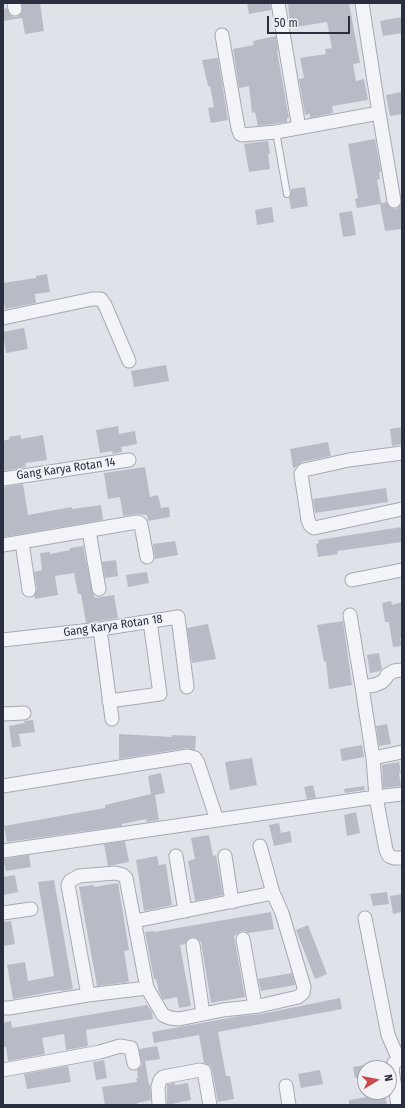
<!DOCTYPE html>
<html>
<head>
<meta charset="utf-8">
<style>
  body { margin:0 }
  #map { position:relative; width:405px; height:1108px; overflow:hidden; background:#e0e2e9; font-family:"Fira Sans Condensed",sans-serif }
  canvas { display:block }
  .frame { position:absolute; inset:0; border:4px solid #2a2f3f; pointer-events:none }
  .north { position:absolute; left:357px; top:1060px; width:40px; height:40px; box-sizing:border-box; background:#f0f2f6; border:1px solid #a1a4ad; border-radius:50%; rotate:80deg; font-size:11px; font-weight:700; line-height:16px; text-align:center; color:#2a2f3f }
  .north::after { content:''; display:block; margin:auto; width:14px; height:18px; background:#c84b4d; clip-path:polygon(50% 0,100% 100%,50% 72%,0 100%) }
  .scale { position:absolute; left:267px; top:16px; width:83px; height:18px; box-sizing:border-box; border:2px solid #2a2f3f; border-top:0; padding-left:5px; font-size:12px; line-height:14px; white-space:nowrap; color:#2a2f3f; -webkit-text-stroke:3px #f0f2f6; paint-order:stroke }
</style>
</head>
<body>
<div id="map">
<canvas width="405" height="1108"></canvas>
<div class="frame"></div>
<div class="north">N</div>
<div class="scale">50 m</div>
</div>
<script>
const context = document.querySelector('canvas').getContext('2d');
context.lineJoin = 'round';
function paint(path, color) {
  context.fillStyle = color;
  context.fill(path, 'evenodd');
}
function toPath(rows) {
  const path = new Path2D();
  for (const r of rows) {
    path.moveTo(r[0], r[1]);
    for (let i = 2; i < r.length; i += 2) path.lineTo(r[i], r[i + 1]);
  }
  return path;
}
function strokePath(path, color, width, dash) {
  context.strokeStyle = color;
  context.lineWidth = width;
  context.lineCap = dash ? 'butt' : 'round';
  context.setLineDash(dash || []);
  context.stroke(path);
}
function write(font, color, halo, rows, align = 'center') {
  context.font = font + ' "Fira Sans Condensed",sans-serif';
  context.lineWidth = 3;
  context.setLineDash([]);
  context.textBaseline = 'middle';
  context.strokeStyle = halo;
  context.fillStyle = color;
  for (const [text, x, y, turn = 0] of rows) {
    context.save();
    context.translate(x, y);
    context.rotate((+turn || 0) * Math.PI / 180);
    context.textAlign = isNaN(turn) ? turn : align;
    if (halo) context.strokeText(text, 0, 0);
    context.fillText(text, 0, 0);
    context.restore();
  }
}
paint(toPath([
  [22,3,40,3,44,31,25,34,22,18,3,21,3,9,7,8,9,14,13,17,17,17,22,12],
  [247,3,270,3,271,10,249,14],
  [288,3,349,3,360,63,353,64,356,81,364,79,368,100,332,106,333,113,310,118,310,114,305,115,299,79,304,78,300,58,326,54,325,49,332,48,327,22,290,28],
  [402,17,402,33,383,36,380,21],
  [276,36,278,50,277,51,289,118,287,118,287,122,258,126,255,112,252,113,249,86,239,88,233,49,254,45,253,41],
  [218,58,228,120,211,123,208,108,214,107,210,86,208,86,202,60],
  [402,92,402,114,390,116,386,95],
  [375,139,381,171,379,172,380,179,377,180,381,203,386,202,391,208,396,209,401,204,402,200,402,229,385,231,380,204,357,208,355,199,358,198,348,144],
  [268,141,270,153,268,154,270,169,249,172,244,144],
  [305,187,308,206,291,209,289,198,291,195,291,189],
  [272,207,274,222,257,225,255,210],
  [352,211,356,235,343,237,339,213],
  [47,274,50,292,35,294,36,303,5,309,3,296,3,283,36,278,36,276],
  [24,328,28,349,6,353,3,332],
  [166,365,169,381,134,387,131,371],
  [118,426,119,434,135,431,137,444,121,447,122,452,113,454,112,451,100,453,96,430],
  [402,427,402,444,392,446,390,429],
  [21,435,21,439,43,435,47,460,25,463,26,467,3,471,3,441,10,439,9,437],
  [328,442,331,456,302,462,296,467,293,468,290,449],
  [145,467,150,497,158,495,161,508,169,507,170,517,148,521,147,515,136,514,123,516,120,497,108,499,104,473],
  [23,484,28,515,72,507,72,509,101,505,103,520,3,537,3,487],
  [386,488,388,502,315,513,313,499],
  [402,527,402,542,337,551,338,554,318,557,316,544,319,543,318,540],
  [175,541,178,555,155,559,153,544],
  [83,546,93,594,95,598,114,595,118,618,86,623,81,594,78,594,74,573,55,576,58,595,35,599,34,596,37,589,34,572,42,570,40,553,50,552,50,554,70,550,70,548],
  [116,560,118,576,105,578,102,562],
  [147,572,149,583,128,587,126,575],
  [391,601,392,605,402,602,402,638,400,638,402,646,393,647,389,622,385,622,382,603],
  [343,621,352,685,329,689,326,661,324,662,317,625],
  [208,624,216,659,192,663,187,628],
  [379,653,382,669,380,671,370,673,367,655],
  [33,720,35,732,19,734,21,746,12,748,9,726,25,723,24,721],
  [387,724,391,744,379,746,376,726],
  [119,734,172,737,172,735,196,736,195,750,187,748,119,759],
  [362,745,364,757,342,761,340,749],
  [252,758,257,785,230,790,225,762],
  [399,762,401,773,399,773,401,786,383,788,382,765],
  [161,773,165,793,155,795,159,820,147,822,146,819,122,824,122,826,7,842,4,826,105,808,105,805,151,794,148,776],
  [313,785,316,798,307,799,304,787],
  [364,786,365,790,345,793,344,789],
  [356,812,360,833,347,836,344,815],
  [279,823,281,833,290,831,292,842,274,846,269,825],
  [209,835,213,856,216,855,223,895,195,901,188,861,195,859,191,838],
  [125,841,129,862,108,866,104,844],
  [29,855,31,867,6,871,3,859],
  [157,856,159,865,166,864,172,905,144,911,136,860],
  [15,875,18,892,3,895,3,877],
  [54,880,73,989,61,991,61,990,13,999,7,965,25,962,28,981,54,976,38,882],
  [118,883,129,950,124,951,129,982,97,986,79,887,93,885,94,887],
  [387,892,389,904,373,906,370,894],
  [402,894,402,912,393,914,390,896],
  [271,912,274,929,249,933,245,931,241,931,234,936,245,997,211,1003,201,942,196,938,192,937,188,939,185,944,180,945,191,1006,179,1008,177,997,163,1000,159,992,156,979,154,979,145,932,154,931,154,932],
  [11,921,15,944,3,946,3,922],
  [308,925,327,974,315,979,296,930],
  [292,973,295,985,261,991,258,979],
  [340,998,342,1009,218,1032,226,1076,230,1076,234,1099,218,1102,212,1070,210,1065,204,1063,199,1035,154,1043,152,1032,240,1016,261,1014],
  [147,1005,152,1012,153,1019,86,1030,88,1046,66,1050,64,1034,42,1038,45,1054,8,1061,6,1047,3,1047,3,1023,11,1021,12,1028],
  [157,1046,160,1059,145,1061,149,1085,150,1084,151,1100,137,1103,137,1105,105,1105,102,1087,137,1082,136,1078,138,1078,137,1070,142,1065,139,1049],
  [104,1060,107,1078,96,1080,93,1062],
  [365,1065,365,1076,355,1078,353,1067],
  [68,1066,71,1082,27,1089,24,1074],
  [320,1070,323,1084,301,1088,298,1074],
  [175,1083,175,1085,188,1083,191,1100,167,1105,167,1084],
  [385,1094,387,1105,349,1105,349,1100]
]), '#b8bbc5');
const lane = toPath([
  [276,132,287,194]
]);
const street = toPath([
  [14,3,15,9],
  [278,3,299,128],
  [362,3,379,113,394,201],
  [222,35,238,128,240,134,242,135,276,132,379,113],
  [3,318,92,299,101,299,105,305,129,361],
  [402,453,349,460,304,470,301,474,308,520,310,525,314,528,402,509],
  [3,479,129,460],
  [89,531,99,589],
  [22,542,29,590],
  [3,545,137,522,140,523,141,525,147,557],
  [352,580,402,570],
  [350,615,362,687,373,758,376,797,386,850,389,856,394,858,402,858],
  [100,629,112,719],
  [3,640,100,629,178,617,187,687],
  [362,687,375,685,382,682,386,678,387,675,394,671,402,670],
  [109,701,160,694,150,621],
  [3,714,24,713],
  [373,758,402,752],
  [3,786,188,756,195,758,198,763,217,820],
  [3,851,376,797,402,794],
  [176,856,185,911],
  [225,856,232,902],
  [3,913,31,909],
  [365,918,388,1035,399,1060],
  [135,921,273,893],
  [243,939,255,1006],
  [193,945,203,1014],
  [88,995,68,885,70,881,79,876,115,873,123,875,126,878,147,988,163,1015,170,1018,179,1019,223,1010,259,1006,298,997,303,993,304,987,282,913,273,893,260,846],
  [3,1008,9,1008,88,995,147,988],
  [3,1070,100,1052,120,1046,131,1048,134,1063],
  [286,1086,289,1105],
  [159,1105,158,1087,160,1080,163,1077,200,1070,204,1071,210,1105],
  [398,1105,392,1070,394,1063,402,1058]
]);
strokePath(lane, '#a6a9b3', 8);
strokePath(street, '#a6a9b3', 15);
strokePath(lane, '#f3f4f7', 6);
strokePath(street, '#f3f4f7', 13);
write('12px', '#2a2f3f', '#f0f2f6', [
  ["Gang Karya Rotan 14",66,469,-8],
  ["Gang Karya Rotan 18",113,626,-8]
]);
</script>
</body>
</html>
